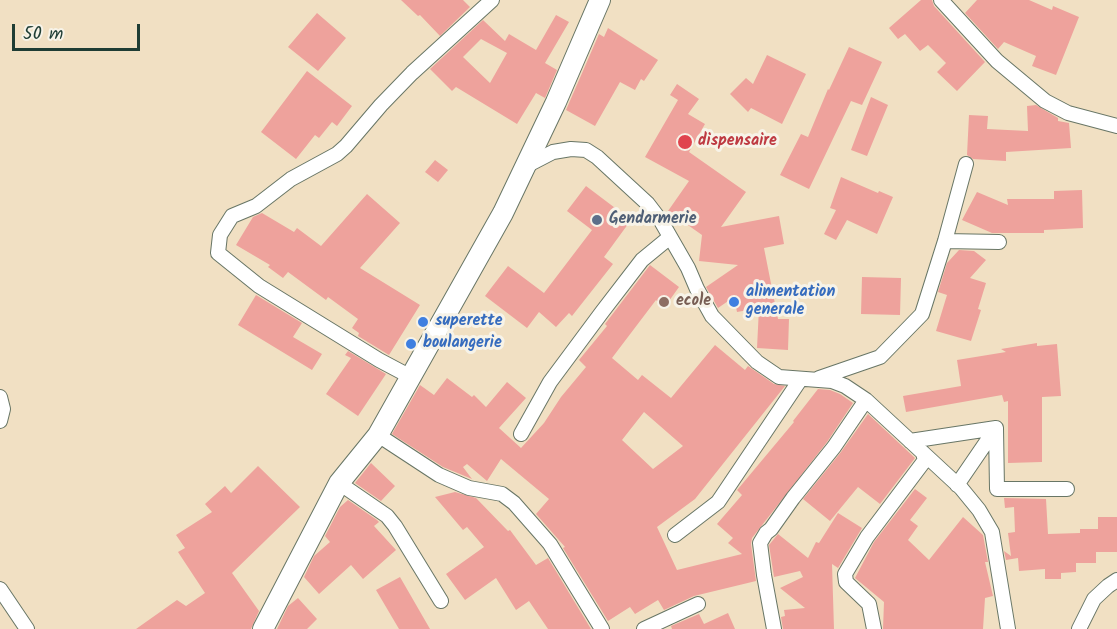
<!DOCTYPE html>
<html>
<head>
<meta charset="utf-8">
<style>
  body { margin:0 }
  #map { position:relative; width:1117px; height:629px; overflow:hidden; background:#f1e0c3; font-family:Kalam,sans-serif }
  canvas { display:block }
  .scale { position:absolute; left:12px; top:24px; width:128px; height:27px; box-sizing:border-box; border:3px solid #1f3d34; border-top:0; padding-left:8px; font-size:18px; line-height:21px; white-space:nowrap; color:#1f3d34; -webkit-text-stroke:4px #f7f3e8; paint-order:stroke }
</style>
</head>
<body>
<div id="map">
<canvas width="1117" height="629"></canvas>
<div class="scale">50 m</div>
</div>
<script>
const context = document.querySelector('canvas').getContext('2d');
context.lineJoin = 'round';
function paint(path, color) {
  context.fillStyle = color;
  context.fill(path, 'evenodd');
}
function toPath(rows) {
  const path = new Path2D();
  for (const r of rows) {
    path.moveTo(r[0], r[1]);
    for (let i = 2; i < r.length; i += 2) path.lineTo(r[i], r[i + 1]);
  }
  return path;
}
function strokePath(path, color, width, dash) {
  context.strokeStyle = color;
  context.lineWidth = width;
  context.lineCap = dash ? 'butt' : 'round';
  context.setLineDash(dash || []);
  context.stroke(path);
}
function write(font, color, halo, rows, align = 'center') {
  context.font = font + ' Kalam,sans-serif';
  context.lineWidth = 6;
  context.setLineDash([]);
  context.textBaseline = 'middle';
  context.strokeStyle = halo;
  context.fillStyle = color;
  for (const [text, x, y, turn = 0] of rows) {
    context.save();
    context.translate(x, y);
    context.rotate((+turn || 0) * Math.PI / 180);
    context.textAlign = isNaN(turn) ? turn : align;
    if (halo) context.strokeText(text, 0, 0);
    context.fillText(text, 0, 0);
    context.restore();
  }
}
paint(toPath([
  [401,0,463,0,470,7,440,36,420,15,418,16],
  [921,0,932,0,934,6,985,62,957,91,937,72,946,63,928,45,920,51,905,34,898,39,889,28],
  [977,0,1029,0,1052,10,1053,6,1079,17,1056,75,1032,66,1036,56,1004,42,998,49,965,13],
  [317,13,346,38,318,71,288,47],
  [556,15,569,22,545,63,557,70,545,98,536,93,517,124,456,87,452,91,430,69,483,20,505,41,509,34,536,50],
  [481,39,507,53,490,83,463,57],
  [608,28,658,60,644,81,641,79,635,90,620,82,595,126,566,110,599,34,604,37],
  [849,47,882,62,862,105,851,101,809,189,780,175,801,134,808,137,828,89,829,90],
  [767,55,806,74,782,124,751,108,748,112,730,94,746,78,753,84],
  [307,71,352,106,337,126,332,122,319,138,315,135,296,159,261,132],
  [677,84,699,99,688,114,705,124,689,152,746,192,721,227,779,216,784,244,764,248,778,319,789,319,788,350,757,348,759,308,737,312,734,297,718,308,706,287,738,265,699,261,702,235,668,211,689,181,645,157,678,100,670,95],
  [871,97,888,105,867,156,851,150],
  [1036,105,1058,118,1058,121,1069,123,1071,148,1006,152,1006,161,973,159,967,155,969,115,988,116,987,129,1028,131,1027,106],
  [435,160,448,170,438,182,425,172],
  [841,177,878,193,879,191,893,197,877,234,847,220,836,240,824,234,836,210,830,208],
  [586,186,631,220,604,257,613,264,572,316,569,313,556,327,539,312,527,328,485,296,508,266,544,293,592,230,567,211],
  [1082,190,1083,228,1044,230,1044,233,992,233,962,220,977,192,1008,205,1007,199,1054,199,1054,191],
  [367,194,400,223,360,268,420,305,389,355,358,336,359,333,352,328,358,319,328,297,326,300,288,272,283,278,268,267,270,265,236,245,253,217,262,213,294,232,297,228,321,246],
  [959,250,974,251,986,260,970,278,986,283,978,309,981,310,971,341,936,331,947,295,938,292,947,263],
  [650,265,679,287,664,308,656,300,612,358,638,380,642,375,671,398,715,345,745,370,748,366,774,384,785,386,695,499,657,527,677,570,742,554,728,543,733,538,717,524,742,495,737,490,738,489,794,422,793,421,818,389,830,390,840,394,853,403,827,442,752,538,751,544,756,581,694,596,664,610,658,600,635,614,630,607,608,621,563,548,565,547,536,514,549,499,501,459,487,481,467,464,463,467,472,479,443,467,392,434,420,385,434,395,447,378,472,397,474,395,486,407,507,382,526,398,499,428,521,448,544,423,561,397,586,367,579,360,607,326,605,324],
  [644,412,683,446,653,469,622,440],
  [862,277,901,278,900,315,861,314],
  [256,295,302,323,293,337,322,354,312,370,238,325],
  [1037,343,1037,346,1057,344,1061,396,1042,397,1042,462,1008,463,1008,401,1004,402,1002,395,906,412,903,396,961,386,957,360,1006,352,1001,349],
  [348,351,386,374,358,416,326,394,351,358,345,355],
  [868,414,915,458,880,504,858,487,830,521,803,499,841,452],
  [371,463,395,486,381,501,355,483],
  [258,466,300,507,232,573,259,611,251,629,136,629,177,600,186,606,205,593,178,552,185,548,176,535,212,512,205,504,225,486,231,493],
  [915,489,927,498,910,520,918,526,908,540,929,560,963,517,983,535,988,562,985,562,993,596,985,598,983,629,883,629,884,602,855,578,874,542],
  [455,492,476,498,508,531,510,530,536,565,548,558,591,629,548,629,529,601,516,610,496,578,465,600,446,574,484,547,467,527,463,530,435,497],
  [1004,498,1046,499,1048,534,1080,533,1080,529,1098,529,1098,517,1117,517,1117,552,1096,552,1096,563,1076,563,1076,572,1061,573,1061,579,1045,579,1045,569,1019,571,1018,558,1006,560,1004,551,1011,556,1008,533,1015,532,1014,507,1005,508],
  [348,500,377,520,379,522,374,526,396,550,363,579,351,565,319,594,304,577,314,556,330,542,325,536,340,507],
  [838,513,862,528,838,568,832,564,834,629,783,629,781,617,785,616,784,610,805,608,780,588,803,577,800,571,774,577,769,545,778,534,808,558,816,542,819,543],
  [400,577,430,629,399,629,376,590],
  [298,598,317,619,307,629,277,629,288,606],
  [728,613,735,629,672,629,671,626,699,614,704,624]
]), '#eea29c');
const street = toPath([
  [941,0,997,61,1045,101,1068,113,1117,126],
  [526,166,553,152,571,149,586,150,597,157,648,204,661,221,688,268,697,289,712,316,757,362,779,377,832,381,845,386,866,400,961,488,979,510,992,532,1008,629],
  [945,241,999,242],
  [411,377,379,360,259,286,218,253,220,235,232,216,256,206,291,179,337,154,346,146,381,105,412,73,492,0],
  [819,378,880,357,922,314,945,241,966,164],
  [0,397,3,409,0,421],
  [996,428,997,489,1067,489],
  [521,434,550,382,602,312,642,260,670,237],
  [378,435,439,475,469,488,502,494,514,503,550,544,602,629],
  [910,441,996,428,957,485],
  [339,483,387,516,395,526,441,601],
  [675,535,718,502,800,380],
  [0,589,27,629],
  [644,629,698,604],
  [774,629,764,575,760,543,766,533,771,529,793,498,834,447,866,400],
  [874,629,869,604,846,582,845,574,867,537,925,460,923,453],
  [1079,629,1094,599,1108,586,1117,580]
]);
const secondary = toPath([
  [263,629,339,483,378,435,503,213,556,102,600,0]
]);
strokePath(street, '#687666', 16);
strokePath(secondary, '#687666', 22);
strokePath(street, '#fff', 14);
strokePath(secondary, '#fff', 20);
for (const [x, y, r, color] of [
  [685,142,8,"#e0444e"],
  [597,220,6,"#5c6f8a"],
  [664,302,6,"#8d6e63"],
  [734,302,6,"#3f7fe0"],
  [423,322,6,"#3f7fe0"],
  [411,344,6,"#3f7fe0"]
]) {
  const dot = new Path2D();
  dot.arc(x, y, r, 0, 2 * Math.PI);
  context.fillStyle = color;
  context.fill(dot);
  strokePath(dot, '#f7f3e8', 2);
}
write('bold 16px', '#be3a42', '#f7f3e8', [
  ["dispensaire",698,142]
], 'left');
write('bold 16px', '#4e5e75', '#f7f3e8', [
  ["Gendarmerie",609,220]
], 'left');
write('bold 16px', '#366cbe', '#f7f3e8', [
  ["alimentation",746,293],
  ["generale",746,311],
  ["superette",435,322],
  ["boulangerie",423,344]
], 'left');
write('bold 16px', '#785e54', '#f7f3e8', [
  ["ecole",676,302]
], 'left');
</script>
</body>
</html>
